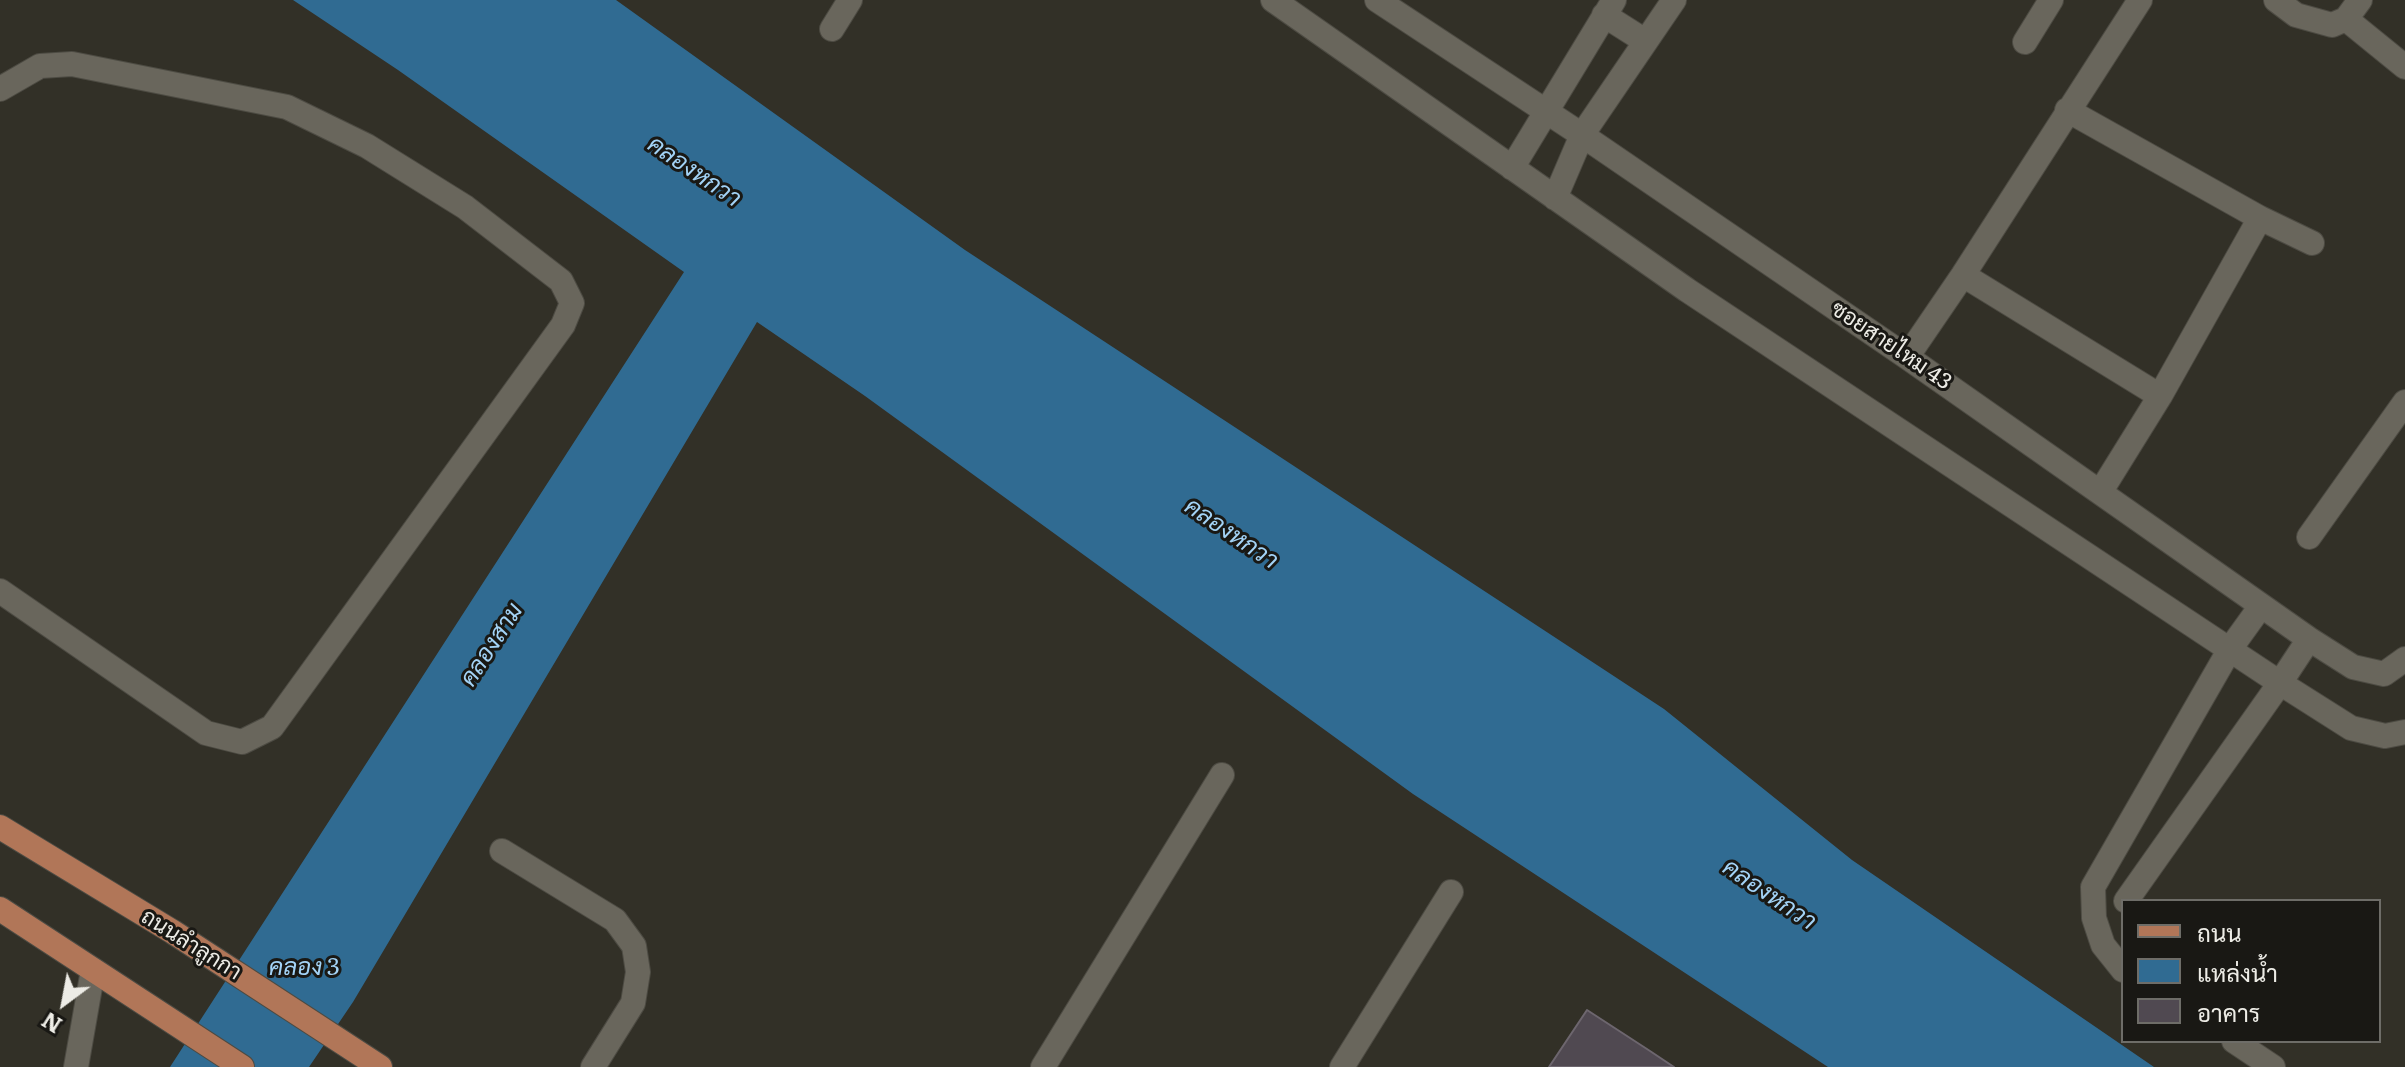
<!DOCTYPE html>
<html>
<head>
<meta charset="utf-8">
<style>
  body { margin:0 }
  #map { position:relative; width:2405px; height:1067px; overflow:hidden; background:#323027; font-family:Literata,Sarabun,serif }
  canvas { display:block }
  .legend { position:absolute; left:2121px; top:899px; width:260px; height:144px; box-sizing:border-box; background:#191814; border:2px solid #6e6d68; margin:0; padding:10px 14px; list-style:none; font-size:24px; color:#edece6 }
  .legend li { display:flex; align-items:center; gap:16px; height:40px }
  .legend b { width:40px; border:2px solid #6e6d68 }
  .north { position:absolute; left:24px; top:963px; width:80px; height:80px; -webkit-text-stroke:6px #191814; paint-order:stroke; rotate:212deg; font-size:22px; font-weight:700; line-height:32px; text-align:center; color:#edece6 }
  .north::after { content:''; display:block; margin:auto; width:28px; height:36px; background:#edece6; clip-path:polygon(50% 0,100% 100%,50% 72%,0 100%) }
</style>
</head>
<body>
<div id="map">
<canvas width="2405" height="1067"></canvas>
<ul class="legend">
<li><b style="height:10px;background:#b17658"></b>ถนน</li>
<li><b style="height:22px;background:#306b92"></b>แหล่งน้ำ</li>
<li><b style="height:22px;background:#504951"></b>อาคาร</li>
</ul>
<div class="north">N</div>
</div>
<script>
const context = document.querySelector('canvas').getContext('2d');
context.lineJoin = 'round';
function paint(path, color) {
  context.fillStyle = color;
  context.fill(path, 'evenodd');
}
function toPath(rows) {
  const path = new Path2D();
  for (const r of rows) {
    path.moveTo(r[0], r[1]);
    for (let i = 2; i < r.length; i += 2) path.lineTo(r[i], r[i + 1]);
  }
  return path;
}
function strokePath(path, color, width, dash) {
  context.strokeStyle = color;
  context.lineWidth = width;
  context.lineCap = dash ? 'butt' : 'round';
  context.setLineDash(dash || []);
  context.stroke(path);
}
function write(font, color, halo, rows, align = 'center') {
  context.font = font + ' Literata,Sarabun,serif';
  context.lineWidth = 6;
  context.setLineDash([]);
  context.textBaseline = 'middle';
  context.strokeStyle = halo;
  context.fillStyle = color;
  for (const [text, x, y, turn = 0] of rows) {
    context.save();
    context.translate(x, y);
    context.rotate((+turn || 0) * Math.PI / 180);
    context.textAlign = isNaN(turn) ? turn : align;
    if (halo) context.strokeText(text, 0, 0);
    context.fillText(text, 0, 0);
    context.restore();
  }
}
paint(toPath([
  [293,0,616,0,965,250,1664,709,1852,860,2154,1067,1828,1067,1413,794,865,396,757,322,353,1002,309,1067,170,1067,684,272,398,70]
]), '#306b92');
const building = toPath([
  [1587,1010,1650,1051,1674,1067,1549,1067,1587,1010]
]);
paint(building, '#504951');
strokePath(building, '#6d666e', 2);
const minor = toPath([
  [1273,0,1687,290,2280,683,2351,728,2385,736,2405,732],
  [1377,0,1582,135,1907,357,2309,639,2353,667,2384,674,2405,659],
  [2276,0,2296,15,2332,25,2346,19,2360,0],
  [1604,15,1645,41],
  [2346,19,2405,67],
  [832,29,850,0],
  [2025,42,2051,0],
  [0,89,40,66,72,64,287,107,367,146,465,207,561,281,572,303,563,325,272,727,242,742,206,733,0,591],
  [2067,110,2260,218,2312,243],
  [1512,168,1614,0],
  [1555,198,1582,135,1674,0],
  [1963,275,2160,396],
  [1907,357,1963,275,2140,0],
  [2101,491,2160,396,2260,218],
  [2309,537,2405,402],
  [502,851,615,920,634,946,638,972,633,1003,593,1067],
  [2126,901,2280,683,2309,639],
  [2123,970,2103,945,2094,918,2093,887,2230,649,2261,606],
  [2234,1041,2273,1067],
  [76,1067,93,970],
  [1043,1067,1222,775],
  [1342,1067,1451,892]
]);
const major = toPath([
  [0,827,173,932,380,1067],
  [0,909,242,1067]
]);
strokePath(minor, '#4d4b43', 26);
strokePath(major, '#4d4b43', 26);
strokePath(minor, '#69665c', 24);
strokePath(major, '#b17658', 24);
write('22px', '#edece6', '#191814', [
  ["ซอยสายไหม 43",1891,346,34],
  ["ถนนลำลูกกา",191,945,32]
]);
write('italic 24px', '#a3d3f6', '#191814', [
  ["คลองหกวา",694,172,34],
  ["คลองหกวา",1231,534,34],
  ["คลองสาม",492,645,-57],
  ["คลองหกวา",1769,895,34],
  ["คลอง 3",304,968]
]);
</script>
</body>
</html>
